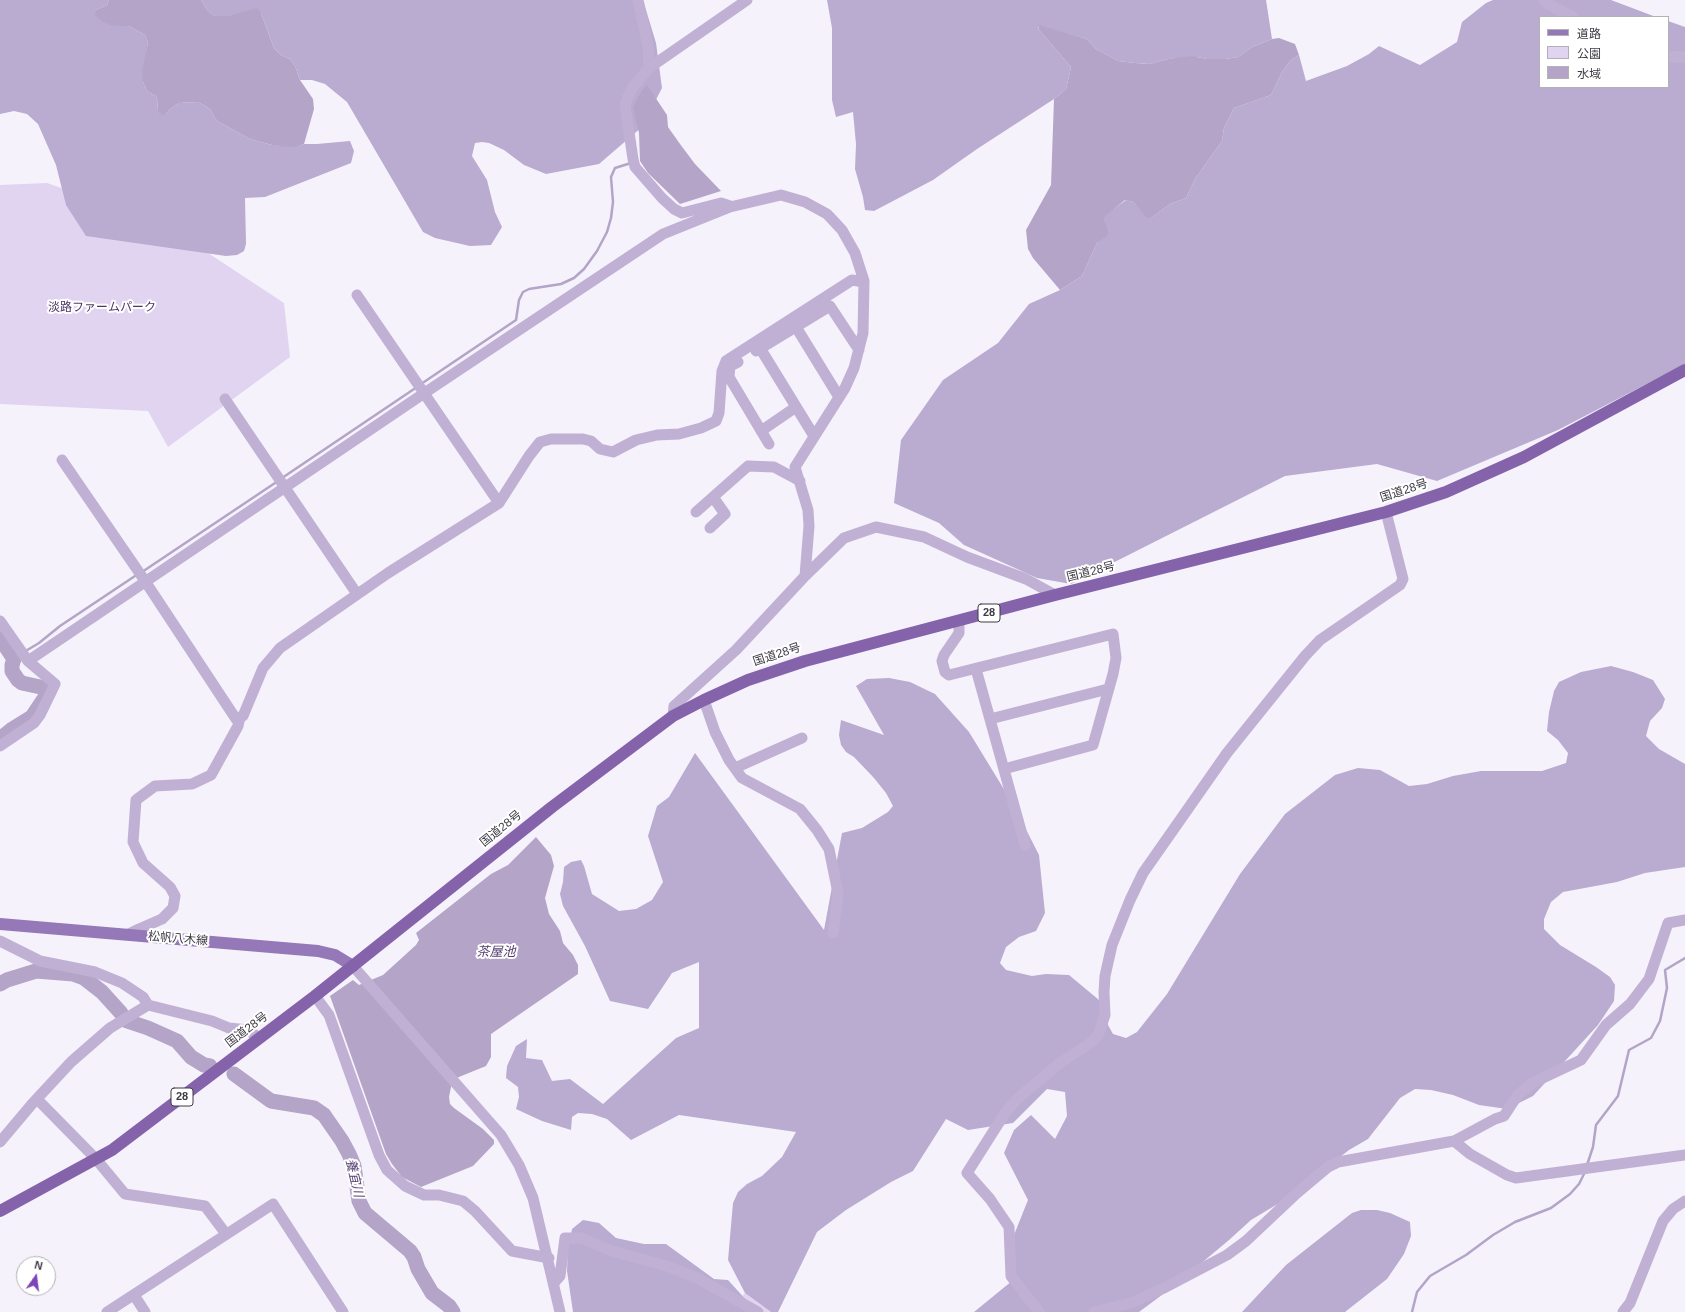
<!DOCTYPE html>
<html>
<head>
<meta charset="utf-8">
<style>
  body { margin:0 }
  #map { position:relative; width:1685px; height:1312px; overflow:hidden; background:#f6f2fc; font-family:Arial,"Noto Sans JP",sans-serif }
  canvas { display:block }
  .legend { position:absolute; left:1539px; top:16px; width:130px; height:72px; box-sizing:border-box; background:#fff; border:1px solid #b2b1b4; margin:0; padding:5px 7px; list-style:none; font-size:12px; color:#3e3b44 }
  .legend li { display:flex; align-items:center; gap:8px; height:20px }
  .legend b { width:20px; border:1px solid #b2b1b4 }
  .north { position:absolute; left:16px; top:1256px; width:40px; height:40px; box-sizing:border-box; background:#fff; border:1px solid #b2b1b4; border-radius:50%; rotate:14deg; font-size:11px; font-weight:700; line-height:16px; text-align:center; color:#3e3b44 }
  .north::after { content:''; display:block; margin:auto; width:14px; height:18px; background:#7e43b9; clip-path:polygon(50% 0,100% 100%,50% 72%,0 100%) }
</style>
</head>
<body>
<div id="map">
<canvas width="1685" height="1312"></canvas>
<ul class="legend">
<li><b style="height:5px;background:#9478b7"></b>道路</li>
<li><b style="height:11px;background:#e0d4f1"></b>公園</li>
<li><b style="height:11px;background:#b3a4c8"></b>水域</li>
</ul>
<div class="north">N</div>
</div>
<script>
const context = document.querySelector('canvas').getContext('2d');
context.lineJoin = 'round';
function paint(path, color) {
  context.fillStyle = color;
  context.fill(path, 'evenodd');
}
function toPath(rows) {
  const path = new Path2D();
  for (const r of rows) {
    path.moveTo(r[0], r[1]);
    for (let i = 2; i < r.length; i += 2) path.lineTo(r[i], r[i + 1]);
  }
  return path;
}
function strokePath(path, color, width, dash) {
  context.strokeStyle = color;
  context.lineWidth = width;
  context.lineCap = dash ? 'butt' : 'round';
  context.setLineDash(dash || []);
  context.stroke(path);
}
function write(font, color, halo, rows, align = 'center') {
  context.font = font + ' Arial,"Noto Sans JP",sans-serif';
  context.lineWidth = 4;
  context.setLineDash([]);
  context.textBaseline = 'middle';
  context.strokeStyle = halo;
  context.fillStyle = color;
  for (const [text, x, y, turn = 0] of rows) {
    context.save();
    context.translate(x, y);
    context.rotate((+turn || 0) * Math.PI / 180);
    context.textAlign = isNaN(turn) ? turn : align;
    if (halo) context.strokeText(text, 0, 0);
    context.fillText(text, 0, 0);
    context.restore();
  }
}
paint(toPath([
  [47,183,164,224,284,303,290,357,168,447,148,411,0,404,0,185],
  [745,1293,771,1312,757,1312,742,1296]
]), '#e0d4f1');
paint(toPath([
  [0,0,109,0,107,5,96,10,114,26,129,26,145,35,148,42,143,72,143,82,147,91,156,96,158,101,157,112,166,114,170,109,179,103,198,102,210,109,217,121,250,139,272,145,299,146,304,144,317,144,350,141,354,151,351,163,265,197,245,198,246,244,244,251,237,255,226,256,86,236,66,205,56,165,38,124,27,114,14,111,0,114],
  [201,0,643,0,656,43,662,88,642,127,599,164,546,174,524,165,504,150,489,143,482,142,475,143,472,156,487,180,495,212,502,227,491,245,470,246,435,238,423,232,347,102,325,84,312,80,300,80,295,66,290,59,281,55,274,48,261,13,229,16,215,16,207,10],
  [827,0,1266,0,1272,39,1252,47,1238,57,1226,59,1207,59,1197,57,1168,59,1150,64,1135,63,1118,61,1111,57,1096,49,1087,39,1038,26,1039,30,1071,67,1066,89,1054,99,977,149,933,180,874,211,865,210,863,197,855,169,856,144,853,112,836,117,832,100,832,28],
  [1493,0,1611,0,1656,17,1540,17,1540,87,1668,87,1668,21,1685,27,1685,364,1558,430,1437,481,1377,464,1285,476,1071,584,1037,578,964,545,939,523,894,503,901,440,943,380,998,343,1029,304,1060,290,1082,276,1097,243,1109,232,1102,219,1104,216,1126,200,1133,202,1147,217,1151,218,1170,204,1186,198,1195,179,1222,141,1224,128,1234,108,1271,95,1282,72,1291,60,1299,55,1306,81,1347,66,1369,54,1379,46,1420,65,1457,42,1462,22,1486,3],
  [1611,666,1633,672,1653,680,1665,699,1662,708,1650,721,1646,736,1659,749,1685,764,1685,867,1645,873,1617,882,1563,892,1551,902,1544,919,1544,929,1560,945,1596,967,1610,977,1615,985,1614,1001,1598,1025,1533,1096,1507,1109,1479,1105,1453,1095,1431,1090,1415,1089,1400,1098,1368,1139,1349,1150,1286,1199,1251,1220,1229,1240,1174,1286,1139,1312,974,1312,1012,1281,1014,1235,1028,1200,1004,1153,1014,1130,1031,1115,1055,1139,1067,1116,1065,1092,1047,1089,1013,1123,968,1130,946,1119,913,1171,891,1182,846,1210,817,1232,778,1312,771,1312,745,1293,728,1260,733,1203,738,1192,747,1184,762,1176,782,1157,796,1132,679,1115,631,1140,607,1119,592,1114,578,1113,572,1117,571,1130,542,1121,516,1109,519,1097,518,1087,506,1078,507,1066,516,1046,527,1039,526,1058,542,1060,552,1081,570,1079,603,1104,676,1038,699,1028,699,962,672,973,648,1009,610,1001,585,946,563,906,560,894,563,882,564,867,571,862,581,860,584,866,592,894,619,911,636,909,652,900,663,882,648,836,657,806,669,797,695,753,824,930,842,833,862,828,888,812,893,806,886,793,874,778,854,757,846,752,841,745,839,735,841,720,884,735,856,686,867,679,889,678,910,682,935,694,969,732,1013,804,1039,855,1045,913,1036,931,1019,937,1006,947,1000,963,1006,970,1032,976,1046,974,1069,975,1099,1000,1108,1013,1108,1025,1113,1034,1126,1038,1137,1032,1167,994,1240,874,1285,814,1335,775,1358,768,1380,770,1409,786,1427,784,1453,776,1481,771,1542,771,1566,763,1568,753,1558,740,1547,731,1549,712,1554,691,1559,682,1581,672],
  [1361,1210,1377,1210,1390,1213,1410,1222,1411,1236,1404,1254,1387,1279,1345,1312,1242,1312,1286,1265,1352,1213],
  [583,1220,599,1223,616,1238,644,1244,666,1244,714,1279,728,1280,757,1312,573,1312,567,1271,568,1249,572,1229]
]), '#baabd0');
paint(toPath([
  [109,0,201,0,207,10,215,16,229,16,257,8,261,13,274,48,281,55,290,59,295,66,300,80,313,99,314,109,304,144,299,146,289,147,272,145,250,139,217,121,210,109,198,102,179,103,170,109,166,114,163,115,157,112,158,101,156,96,147,91,143,82,142,72,148,42,145,35,129,26,114,26,103,22,95,15,96,10,107,5],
  [1038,25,1087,39,1096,49,1111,57,1118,61,1135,63,1150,64,1168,59,1192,56,1207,59,1226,59,1238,57,1252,47,1272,39,1279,38,1295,44,1299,55,1291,60,1282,72,1271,95,1234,108,1224,128,1222,141,1195,179,1186,198,1170,204,1151,218,1147,218,1133,202,1125,200,1103,218,1109,232,1108,235,1097,243,1082,276,1060,290,1033,258,1028,249,1026,230,1051,185,1054,99,1066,89,1071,67,1039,30],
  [647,85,667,115,668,127,680,144,695,164,721,191,680,204,648,173,640,161,639,133,633,107,641,92],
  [536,837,551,855,554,866,545,898,549,914,560,931,563,943,573,955,578,965,578,974,491,1034,491,1057,486,1066,454,1079,452,1082,449,1097,450,1104,454,1108,483,1129,494,1140,494,1144,473,1166,421,1187,402,1177,392,1164,386,1154,330,996,353,980,359,985,383,975,416,945,419,940,416,933,491,874,508,865]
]), '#b3a4c8');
strokePath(toPath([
  [421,384,516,320,519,300,523,292,529,289,561,284,574,278,584,269,597,251,607,232,611,218,613,202,611,177,615,168,631,163],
  [282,478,417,387],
  [142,572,278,481],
  [24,652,39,643,60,626,138,574],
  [14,659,20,655],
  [1587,1165,1593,1147,1596,1125,1618,1096,1629,1050,1651,1038,1660,1021,1667,988,1665,970,1685,958],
  [1412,1312,1417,1292,1430,1276,1466,1255,1493,1235,1515,1222,1551,1208,1570,1194,1579,1184,1585,1172]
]), '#b3a4c8', 2.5);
strokePath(toPath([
  [0,638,14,659,12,665,12,671,18,680,22,683,45,688,48,693,32,717,11,730,0,739],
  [0,984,7,980,36,971,73,974,84,978,102,992,121,1013],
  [127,1021,148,1028,177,1041,191,1057,204,1065,210,1066],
  [234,1074,271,1101,314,1108,324,1115,342,1141,349,1154,354,1166,359,1201,365,1213,410,1251,414,1257,418,1269,432,1293,449,1306,453,1312]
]), '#b3a4c8', 15);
strokePath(toPath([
  [638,0,648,46,649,68],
  [1544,0,1548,4,1573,17],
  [1668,57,1685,57],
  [730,206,721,203,682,213,674,209,662,198,635,167,633,159,625,105,627,99,633,87,649,68,747,0],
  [357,295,499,503],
  [796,327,839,397],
  [760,348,814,436],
  [756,351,830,306,859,350],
  [738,362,730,366,729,377,769,444],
  [225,399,357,594],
  [761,431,796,407],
  [62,460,145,581,236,719,243,716,263,668,280,648,388,573,499,503,529,456,540,442,551,439,583,439,591,441,600,449,613,452,636,440,657,435,679,434,701,428,716,421,719,413,722,371,726,361,852,280,864,282],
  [696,512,748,466,774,467,800,481],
  [710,528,725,514,713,497],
  [0,621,28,661,55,684,40,715,34,723,0,746],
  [959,621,959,633,944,655,942,661,945,672,949,675,1113,634,1116,658,1113,674,1093,745,1004,769],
  [28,661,423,394,663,234,730,207,781,195,805,202,827,214,842,230,855,253,864,281,863,333,854,368,845,388,795,467,808,510,809,526,805,576],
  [976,669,1025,845],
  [704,700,715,732,729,760,742,778,800,809,817,830,829,849,838,893,833,933],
  [673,716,674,706,736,650,805,576,844,538,876,527,924,537,967,557,1026,579,1055,595],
  [990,719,1108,689],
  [735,768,802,738],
  [129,934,139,929,162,919,173,908,175,896,170,887,143,863,133,842,136,800,155,786,192,784,211,775,238,726,240,717],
  [0,941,40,961,95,972,122,983,143,997,148,1005],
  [353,966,501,1135,519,1165,533,1198,560,1312],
  [315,996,329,1015,379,1155,387,1170,405,1186,424,1195,439,1195,463,1201,475,1211,512,1251,549,1258],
  [37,1099,96,1159,125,1194,205,1206,226,1234],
  [1454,1141,1470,1154,1507,1175,1516,1178,1685,1155],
  [0,1142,32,1104,71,1062,110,1028,148,1005,212,1021,229,1028,248,1030,259,1038],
  [554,1283,560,1276,565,1238,581,1238,612,1251,667,1266,697,1278,758,1312],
  [134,1295,145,1312],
  [107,1312,273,1204,343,1312],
  [1039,1312,1011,1276,1009,1227,990,1199,967,1173,1005,1113,1018,1098,1060,1063,1092,1042,1099,1033,1105,1015,1104,992,1105,976,1112,945,1130,900,1143,873,1227,753,1305,656,1320,640,1400,585,1403,579,1386,512],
  [1094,1312,1131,1303,1166,1287,1227,1255,1246,1241,1297,1193,1328,1167,1338,1162,1454,1141,1495,1119,1504,1116,1517,1096,1532,1083,1581,1060,1606,1025,1630,1004,1649,979,1668,923,1685,920],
  [1623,1312,1630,1303,1663,1221,1673,1209,1685,1201]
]), '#c0b1d4', 11);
strokePath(toPath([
  [0,924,318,951,335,955,353,966]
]), '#9478b7', 12);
strokePath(toPath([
  [0,1211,112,1150,315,996,552,807,673,716,704,700,748,680,805,661,1055,595,1386,512,1446,492,1524,457,1685,370]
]), '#8463ab', 12);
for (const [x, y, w] of [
  [989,613,22],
  [182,1097,22]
]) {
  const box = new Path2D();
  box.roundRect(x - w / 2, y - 9, w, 18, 3);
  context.fillStyle = '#fff';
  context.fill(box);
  strokePath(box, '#3e3b44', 1);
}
write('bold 11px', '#3e3b44', null, [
  ["28",989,613],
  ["28",182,1097]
]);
write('12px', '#4d3667', '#fff', [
  ["淡路ファームパーク",102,308]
]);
write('12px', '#3e3b44', '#fff', [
  ["国道28号",1404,491,-18],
  ["国道28号",1091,572,-14],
  ["国道28号",777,655,-18],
  ["国道28号",501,829,-39],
  ["松帆八木線",178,939,5],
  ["国道28号",247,1030,-37]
]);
write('italic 13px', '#543d6f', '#fff', [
  ["茶屋池",496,952],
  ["養宜川",354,1178,77]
]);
</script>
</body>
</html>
